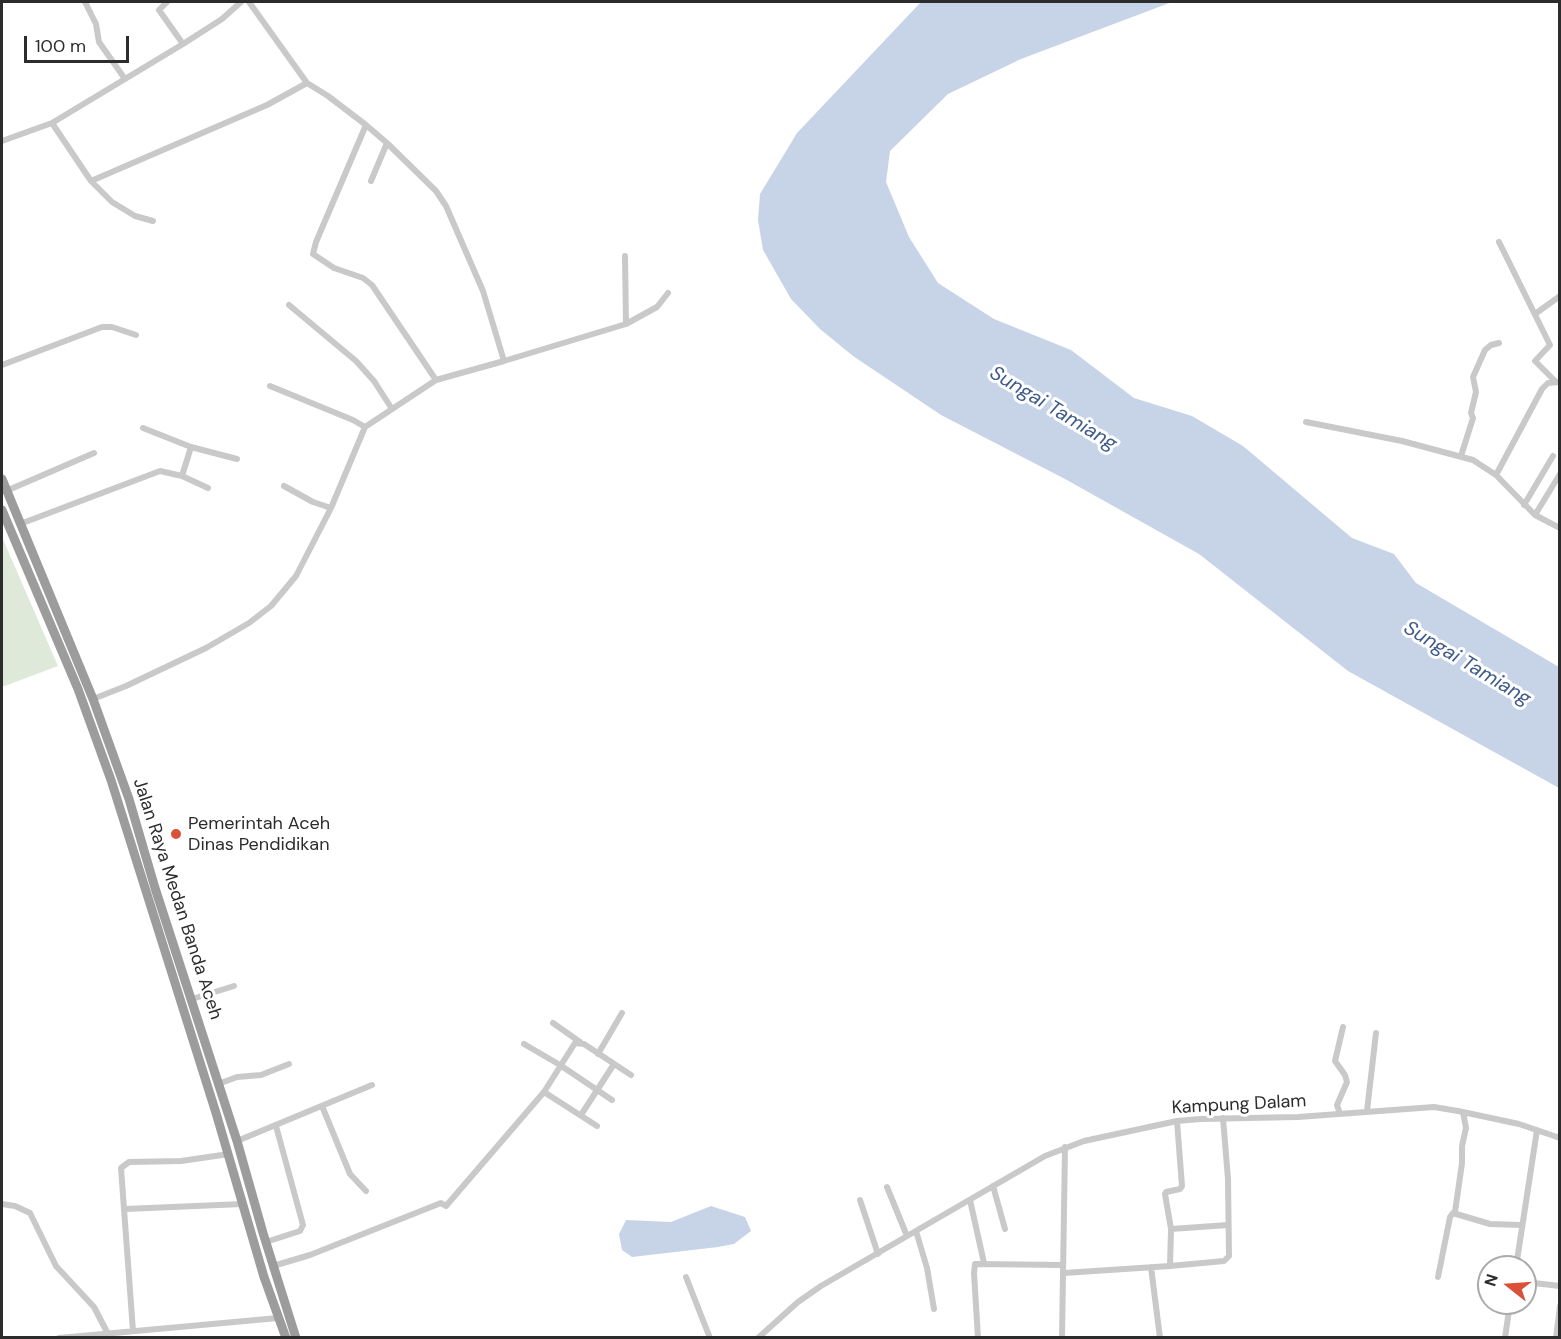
<!DOCTYPE html>
<html>
<head>
<meta charset="utf-8">
<style>
  body { margin:0 }
  #map { position:relative; width:1561px; height:1339px; overflow:hidden; background:#fff; font-family:"DM Sans",sans-serif }
  canvas { display:block }
  .frame { position:absolute; inset:0; border:3px solid #2c2c2c; pointer-events:none }
  .north { position:absolute; left:1477px; top:1255px; width:60px; height:60px; box-sizing:border-box; background:#fff; border:2px solid #ababab; border-radius:50%; rotate:287deg; font-size:16px; font-weight:700; line-height:24px; text-align:center; color:#2c2c2c }
  .north::after { content:''; display:block; margin:auto; width:21px; height:27px; background:#da5138; clip-path:polygon(50% 0,100% 100%,50% 72%,0 100%) }
  .scale { position:absolute; left:24px; top:36px; width:105px; height:27px; box-sizing:border-box; border:3px solid #2c2c2c; border-top:0; padding-left:8px; font-size:18px; line-height:21px; white-space:nowrap; color:#2c2c2c; -webkit-text-stroke:4px #fff; paint-order:stroke }
</style>
</head>
<body>
<div id="map">
<canvas width="1561" height="1339"></canvas>
<div class="frame"></div>
<div class="north">N</div>
<div class="scale">100 m</div>
</div>
<script>
const context = document.querySelector('canvas').getContext('2d');
context.lineJoin = 'round';
function paint(path, color) {
  context.fillStyle = color;
  context.fill(path, 'evenodd');
}
function toPath(rows) {
  const path = new Path2D();
  for (const r of rows) {
    path.moveTo(r[0], r[1]);
    for (let i = 2; i < r.length; i += 2) path.lineTo(r[i], r[i + 1]);
  }
  return path;
}
function strokePath(path, color, width, dash) {
  context.strokeStyle = color;
  context.lineWidth = width;
  context.lineCap = dash ? 'butt' : 'round';
  context.setLineDash(dash || []);
  context.stroke(path);
}
function write(font, color, halo, rows, align = 'center') {
  context.font = font + ' "DM Sans",sans-serif';
  context.lineWidth = 6;
  context.setLineDash([]);
  context.textBaseline = 'middle';
  context.strokeStyle = halo;
  context.fillStyle = color;
  for (const [text, x, y, turn = 0] of rows) {
    context.save();
    context.translate(x, y);
    context.rotate((+turn || 0) * Math.PI / 180);
    context.textAlign = isNaN(turn) ? turn : align;
    if (halo) context.strokeText(text, 0, 0);
    context.fillText(text, 0, 0);
    context.restore();
  }
}
paint(toPath([
  [2,537,58,666,2,687]
]), '#dfe9da');
paint(toPath([
  [921,2,1172,2,1021,59,948,94,890,151,886,182,909,237,938,283,994,319,1071,350,1134,398,1192,416,1243,446,1352,538,1394,554,1416,583,1559,667,1559,788,1348,671,1199,554,1065,479,941,415,853,356,820,329,791,299,763,250,758,220,760,194,797,133],
  [711,1206,745,1217,751,1231,734,1244,718,1247,632,1257,622,1250,619,1234,626,1220,671,1222]
]), '#c7d4e8');
strokePath(toPath([
  [85,2,96,24,99,42,125,79],
  [167,2,159,10,183,44],
  [52,123,183,44,222,19,241,2],
  [366,125,316,242,313,254,334,268,363,278,372,285,436,380],
  [2,141,52,123,91,181,267,105,307,83],
  [91,181,112,202,135,216,153,221],
  [371,181,387,143],
  [1499,242,1550,345,1535,361,1556,382],
  [625,256,626,324],
  [289,305,356,361,374,381,392,409],
  [1535,314,1560,296],
  [504,361,626,324,657,307,668,293],
  [2,365,102,327,112,327,136,335],
  [270,386,353,420,365,427],
  [1306,422,1402,441,1473,460,1496,475,1535,515,1560,528],
  [143,428,191,447,237,459],
  [1461,456,1473,418,1471,413,1476,392,1473,377,1485,350,1491,345,1499,343],
  [1496,475,1542,389,1548,383,1559,382],
  [182,476,191,447],
  [284,486,313,502,331,508],
  [6,491,94,453],
  [1524,505,1553,456],
  [1535,515,1560,474],
  [20,524,160,471,182,476,208,488],
  [93,699,126,686,206,648,249,623,271,606,296,576,331,508,365,427,436,380,504,361,483,291,446,206,436,191,387,143,366,125,328,96,307,83,249,2],
  [192,999,234,986],
  [553,1023,580,1042],
  [524,1044,560,1065,612,1100],
  [598,1054,622,1013],
  [218,1084,237,1077,261,1075,289,1064],
  [544,1092,597,1126],
  [322,1106,350,1174,366,1191],
  [1367,1111,1376,1033],
  [1340,1114,1337,1105,1347,1082,1345,1075,1335,1061,1343,1027],
  [581,1115,614,1064],
  [237,1141,372,1085],
  [993,1186,1005,1229],
  [887,1187,907,1236],
  [860,1200,878,1254],
  [970,1200,984,1263],
  [2,1204,15,1206,30,1213,56,1266,94,1307,107,1332],
  [125,1209,243,1204],
  [1455,1212,1462,1163,1462,1146,1466,1128,1463,1112],
  [1171,1229,1228,1225],
  [916,1231,927,1268,934,1309],
  [266,1242,300,1231,303,1225,276,1126],
  [273,1266,310,1255,441,1203,446,1206,544,1092,575,1043,584,1044,631,1075],
  [1170,1266,1224,1261,1229,1256,1228,1179,1223,1118],
  [1151,1267,1160,1338],
  [1516,1267,1537,1130],
  [1064,1273,1170,1266,1171,1229,1165,1194,1166,1192,1180,1189,1182,1186,1177,1121],
  [686,1277,710,1338],
  [1438,1277,1450,1217,1453,1213,1490,1224,1522,1225],
  [1525,1282,1560,1286],
  [133,1331,121,1168,129,1162,181,1161,229,1154],
  [59,1338,278,1318],
  [758,1338,798,1302,821,1286,1045,1156,1084,1141,1177,1121,1200,1119,1298,1117,1434,1107,1458,1111,1519,1124,1560,1138],
  [978,1338,974,1273,975,1264,1063,1265],
  [1062,1338,1065,1147],
  [1505,1338,1510,1303],
  [1556,1338,1560,1306]
]), '#c9c9c9', 6);
strokePath(toPath([
  [2,479,93,699,129,799,155,888,237,1141,263,1233,296,1338],
  [2,510,78,689,111,780,216,1113,264,1277,286,1338]
]), '#9c9c9c', 9);
for (const [x, y, r, color] of [
  [176,834,6,"#da5138"]
]) {
  const dot = new Path2D();
  dot.arc(x, y, r, 0, 2 * Math.PI);
  context.fillStyle = color;
  context.fill(dot);
  strokePath(dot, '#fff', 2);
}
write('18px', '#2c2c2c', '#fff', [
  ["Pemerintah Aceh",188,824],
  ["Dinas Pendidikan",188,845]
], 'left');
write('18px', '#2c2c2c', '#fff', [
  ["Jalan Raya Medan Banda Aceh",177,899,72],
  ["Kampung Dalam",1239,1105,-3]
]);
write('italic 20px', '#405c89', '#fff', [
  ["Sungai Tamiang",1053,409,31],
  ["Sungai Tamiang",1467,664,31]
]);
</script>
</body>
</html>
